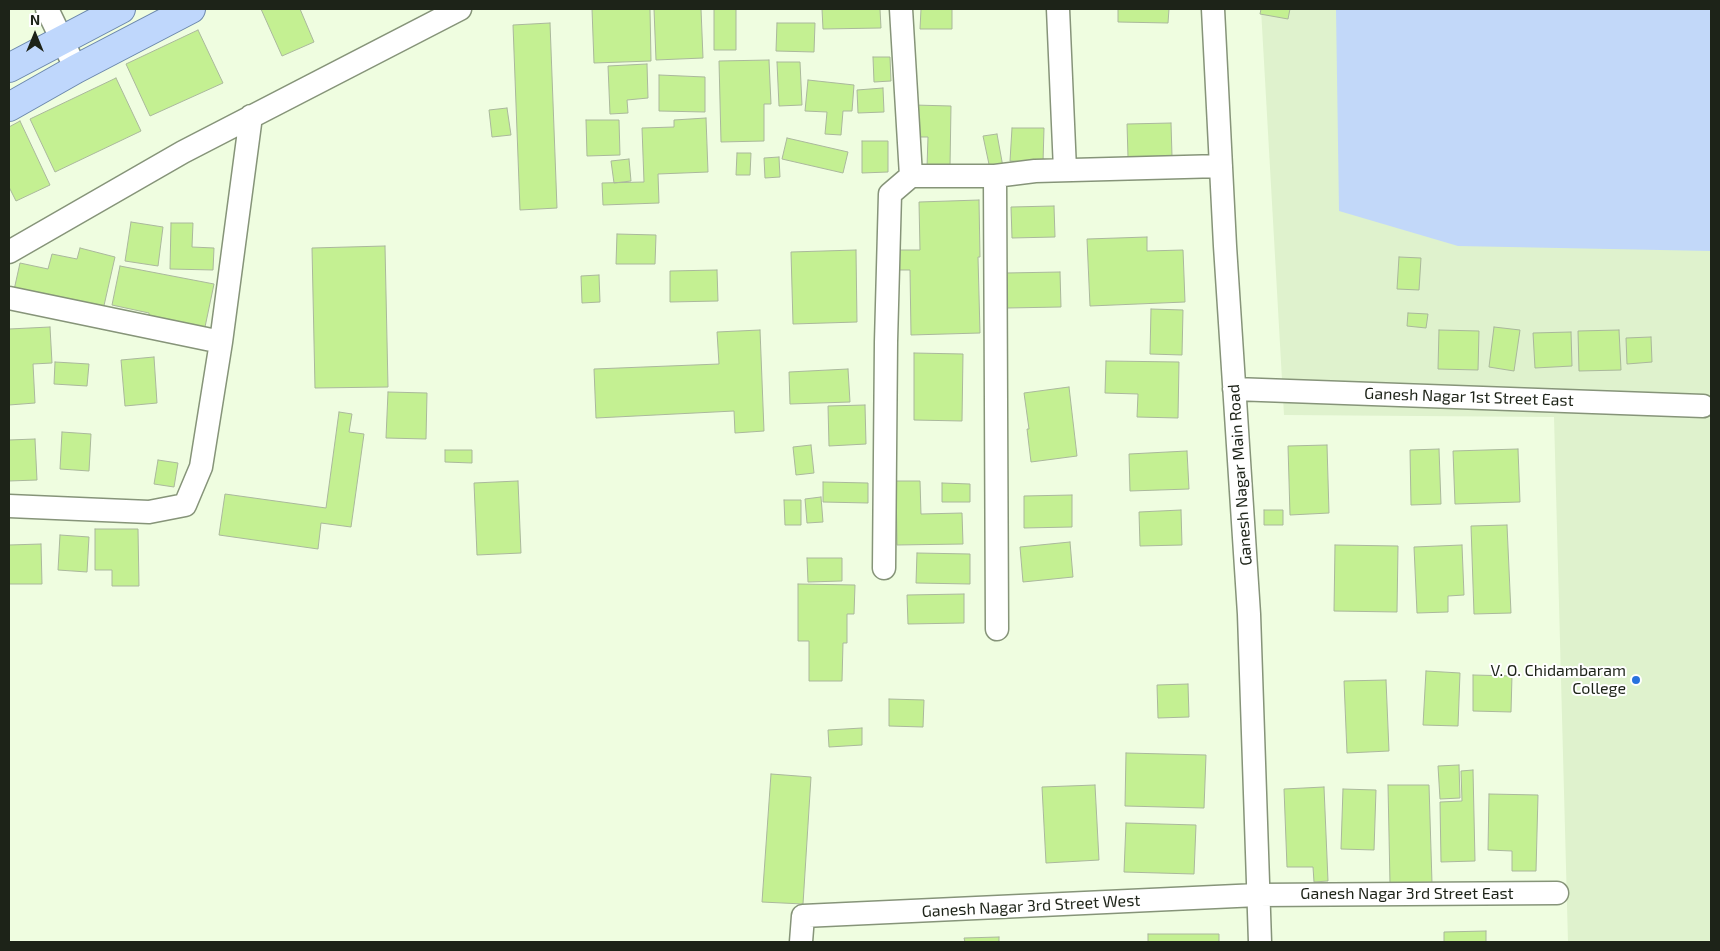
<!DOCTYPE html>
<html>
<head>
<meta charset="utf-8">
<style>
  body { margin:0 }
  #map { position:relative; width:1720px; height:951px; overflow:hidden; background:#effde0; font-family:"Exo 2",sans-serif }
  canvas { display:block }
  .frame { position:absolute; inset:0; border:10px solid #1d2318; pointer-events:none }
  .north { position:absolute; left:10px; top:10px; width:50px; height:50px; -webkit-text-stroke:4px #fff; paint-order:stroke; rotate:0deg; font-size:14px; font-weight:700; line-height:20px; text-align:center; color:#1d2318 }
  .north::after { content:''; display:block; margin:auto; width:18px; height:22px; background:#1d2318; clip-path:polygon(50% 0,100% 100%,50% 72%,0 100%) }
</style>
</head>
<body>
<div id="map">
<canvas width="1720" height="951"></canvas>
<div class="frame"></div>
<div class="north">N</div>
</div>
<script>
const context = document.querySelector('canvas').getContext('2d');
context.lineJoin = 'round';
function paint(path, color) {
  context.fillStyle = color;
  context.fill(path, 'evenodd');
}
function toPath(rows) {
  const path = new Path2D();
  for (const r of rows) {
    path.moveTo(r[0], r[1]);
    for (let i = 2; i < r.length; i += 2) path.lineTo(r[i], r[i + 1]);
  }
  return path;
}
function strokePath(path, color, width, dash) {
  context.strokeStyle = color;
  context.lineWidth = width;
  context.lineCap = dash ? 'butt' : 'round';
  context.setLineDash(dash || []);
  context.stroke(path);
}
function write(font, color, halo, rows, align = 'center') {
  context.font = font + ' "Exo 2",sans-serif';
  context.lineWidth = 4;
  context.setLineDash([]);
  context.textBaseline = 'middle';
  context.strokeStyle = halo;
  context.fillStyle = color;
  for (const [text, x, y, turn = 0] of rows) {
    context.save();
    context.translate(x, y);
    context.rotate((+turn || 0) * Math.PI / 180);
    context.textAlign = isNaN(turn) ? turn : align;
    if (halo) context.strokeText(text, 0, 0);
    context.fillText(text, 0, 0);
    context.restore();
  }
}
paint(toPath([
  [1261,9,1711,9,1711,942,1568,942,1554,417,1284,415]
]), '#dff2cd');
paint(toPath([
  [1336,9,1711,9,1711,251,1458,246,1339,211]
]), '#c2d8f9');
const building = toPath([
  [261,9,300,9,314,42,282,56,261,9],
  [592,9,650,9,651,61,594,63,592,9],
  [654,9,701,9,703,58,656,60,654,9],
  [714,9,736,9,736,50,714,50,714,9],
  [822,9,880,9,881,28,823,29,822,9],
  [921,9,952,9,952,29,920,29,921,9],
  [1118,9,1169,9,1168,23,1118,22,1118,9],
  [1261,9,1290,9,1288,19,1260,14,1261,9],
  [550,23,557,208,520,210,513,25,550,23],
  [777,23,815,23,814,52,776,51,777,23],
  [198,30,223,83,150,116,126,64,198,30],
  [873,57,890,57,891,81,874,82,873,57],
  [769,60,771,104,764,104,764,141,721,142,719,61,769,60],
  [777,62,800,62,802,105,779,106,777,62],
  [647,64,648,98,627,100,628,113,610,114,608,66,647,64],
  [659,75,705,77,705,112,659,111,659,75],
  [116,78,141,131,55,172,30,119,116,78],
  [808,80,854,85,852,111,843,111,841,135,825,134,827,112,805,111,808,80],
  [883,88,884,112,858,113,857,90,883,88],
  [914,105,951,106,950,167,927,167,928,137,914,137,914,105],
  [507,108,511,135,492,137,489,110,507,108],
  [706,118,708,172,658,174,659,203,603,205,602,183,644,182,642,128,674,127,674,120,706,118],
  [586,120,619,120,620,155,587,156,586,120],
  [20,121,50,185,16,201,9,187,9,127,20,121],
  [1171,123,1172,156,1128,157,1127,124,1171,123],
  [1012,128,1044,128,1043,163,1010,161,1012,128],
  [997,134,1003,167,990,169,983,136,997,134],
  [787,138,848,152,843,173,782,159,787,138],
  [862,141,888,141,888,172,862,173,862,141],
  [737,153,751,153,750,175,736,175,737,153],
  [779,157,780,177,765,178,764,158,779,157],
  [629,159,631,181,614,183,611,161,629,159],
  [979,200,980,257,978,257,980,333,911,335,910,270,896,270,896,250,920,250,919,202,979,200],
  [1054,206,1055,237,1012,238,1011,207,1054,206],
  [131,222,163,227,158,266,125,261,131,222],
  [171,223,193,223,192,247,214,248,213,270,170,269,171,223],
  [617,234,656,235,655,264,616,264,617,234],
  [1147,237,1147,251,1183,250,1185,302,1090,306,1087,239,1147,237],
  [385,246,388,387,315,388,312,248,385,246],
  [80,248,115,257,103,310,14,290,20,263,48,269,52,254,77,259,80,248],
  [856,250,857,322,793,324,791,252,856,250],
  [1399,257,1421,258,1419,290,1397,289,1399,257],
  [120,266,214,284,205,327,149,316,149,313,112,305,120,266],
  [717,270,718,301,670,302,670,271,717,270],
  [1060,272,1061,307,1007,308,1006,273,1060,272],
  [599,275,600,302,582,303,581,276,599,275],
  [1151,309,1183,310,1182,355,1150,354,1151,309],
  [1408,313,1428,314,1426,328,1407,326,1408,313],
  [50,327,52,363,33,364,35,403,9,405,9,329,50,327],
  [1494,327,1520,330,1514,371,1489,367,1494,327],
  [760,330,764,431,735,433,734,411,596,418,594,369,719,364,717,332,760,330],
  [1439,330,1479,331,1478,370,1438,369,1439,330],
  [1619,330,1621,370,1579,371,1578,331,1619,330],
  [1571,332,1572,366,1535,368,1533,333,1571,332],
  [1651,337,1652,362,1627,364,1626,338,1651,337],
  [914,353,963,354,962,421,914,420,914,353],
  [154,357,157,403,125,406,121,360,154,357],
  [1106,361,1179,362,1178,418,1137,417,1138,394,1105,393,1106,361],
  [55,362,89,364,87,386,54,384,55,362],
  [848,369,850,402,790,404,789,372,848,369],
  [1069,387,1077,456,1031,462,1027,429,1029,429,1024,393,1069,387],
  [388,392,427,393,426,439,386,438,388,392],
  [865,405,866,444,829,446,828,406,865,405],
  [339,412,352,414,349,432,364,434,351,527,321,523,318,549,219,535,225,494,326,508,339,412],
  [62,432,91,434,89,471,60,469,62,432],
  [35,439,37,480,9,481,9,440,35,439],
  [811,445,814,473,796,475,793,447,811,445],
  [1327,445,1329,513,1290,515,1288,446,1327,445],
  [1439,449,1441,504,1411,505,1410,450,1439,449],
  [1518,449,1520,502,1455,504,1453,451,1518,449],
  [445,450,472,450,472,463,445,462,445,450],
  [1187,451,1189,489,1130,491,1129,454,1187,451],
  [158,460,178,463,174,487,154,484,158,460],
  [518,481,521,553,477,555,474,483,518,481],
  [896,481,920,481,921,514,962,513,963,544,897,545,896,481],
  [823,482,868,483,868,503,823,502,823,482],
  [942,483,970,484,970,502,942,502,942,483],
  [1072,495,1072,527,1024,528,1024,496,1072,495],
  [821,497,823,522,807,523,805,499,821,497],
  [784,500,801,500,801,525,785,525,784,500],
  [1181,510,1182,545,1140,546,1139,512,1181,510],
  [1264,510,1283,510,1283,525,1264,525,1264,510],
  [1507,525,1511,613,1474,614,1471,526,1507,525],
  [95,529,138,529,139,586,112,586,112,570,95,570,95,529],
  [60,535,89,537,87,572,58,570,60,535],
  [1070,542,1073,577,1023,582,1020,547,1070,542],
  [41,544,42,584,9,584,9,545,41,544],
  [1335,545,1398,546,1397,612,1334,611,1335,545],
  [1462,545,1464,595,1448,596,1448,612,1417,613,1414,547,1462,545],
  [917,553,970,554,970,584,916,583,917,553],
  [807,558,842,558,842,581,808,582,807,558],
  [798,584,855,585,854,614,847,614,847,643,843,643,842,681,809,681,809,641,798,641,798,584],
  [964,594,964,623,908,624,907,595,964,594],
  [1426,671,1460,673,1458,726,1423,725,1426,671],
  [1473,675,1512,676,1511,712,1473,711,1473,675],
  [1386,680,1389,751,1347,753,1344,681,1386,680],
  [1188,684,1189,717,1158,718,1157,685,1188,684],
  [889,699,924,700,923,727,889,726,889,699],
  [862,728,862,745,829,747,828,730,862,728],
  [1126,753,1206,755,1204,808,1125,806,1126,753],
  [1459,765,1460,798,1440,799,1438,766,1459,765],
  [1473,770,1475,861,1441,862,1440,802,1462,801,1461,771,1473,770],
  [771,774,811,777,803,904,762,902,771,774],
  [1095,785,1099,860,1046,863,1042,787,1095,785],
  [1388,785,1429,785,1432,883,1390,884,1388,785],
  [1324,787,1328,881,1314,882,1313,867,1287,867,1284,789,1324,787],
  [1343,789,1376,790,1374,850,1341,849,1343,789],
  [1489,794,1538,795,1536,871,1512,871,1512,851,1488,850,1489,794],
  [1126,823,1196,825,1194,874,1124,872,1126,823],
  [1486,931,1486,942,1444,942,1444,932,1486,931],
  [1148,934,1219,934,1219,942,1148,942,1148,934],
  [999,937,999,942,965,942,964,938,999,937]
]);
paint(building, '#c4f092');
strokePath(building, '#aab89c', 1);
const minor = toPath([
  [47,9,76,69],
  [901,9,911,176],
  [1058,9,1065,170],
  [1213,9,1225,246,1249,614,1260,942],
  [995,176,997,629],
  [9,252,183,152,460,9],
  [9,298,221,342,201,467,185,505,149,512,9,506],
  [221,342,251,116],
  [1234,389,1703,406],
  [884,568,886,342,890,194,911,176,995,176,1035,171,1221,166],
  [801,942,803,916,1258,895,1557,893]
]);
const primary = toPath([
  [9,68,121,9],
  [9,107,76,69,191,9]
]);
strokePath(minor, '#869479', 25);
strokePath(primary, '#6b87ab', 30);
strokePath(minor, '#fff', 22);
strokePath(primary, '#bfd7fc', 28);
for (const [x, y, r, color] of [
  [1636,680,5,"#2972de"]
]) {
  const dot = new Path2D();
  dot.arc(x, y, r, 0, 2 * Math.PI);
  context.fillStyle = color;
  context.fill(dot);
  strokePath(dot, '#fff', 2);
}
write('16px', '#1d2318', '#fff', [
  ["Ganesh Nagar 1st Street East",1469,397,2],
  ["Ganesh Nagar Main Road",1240,475,-94],
  ["Ganesh Nagar 3rd Street East",1407,894],
  ["Ganesh Nagar 3rd Street West",1031,906,-3]
]);
write('16px', '#1d2318', '#fff', [
  ["V. O. Chidambaram",1626,671],
  ["College",1626,689]
], 'right');
</script>
</body>
</html>
